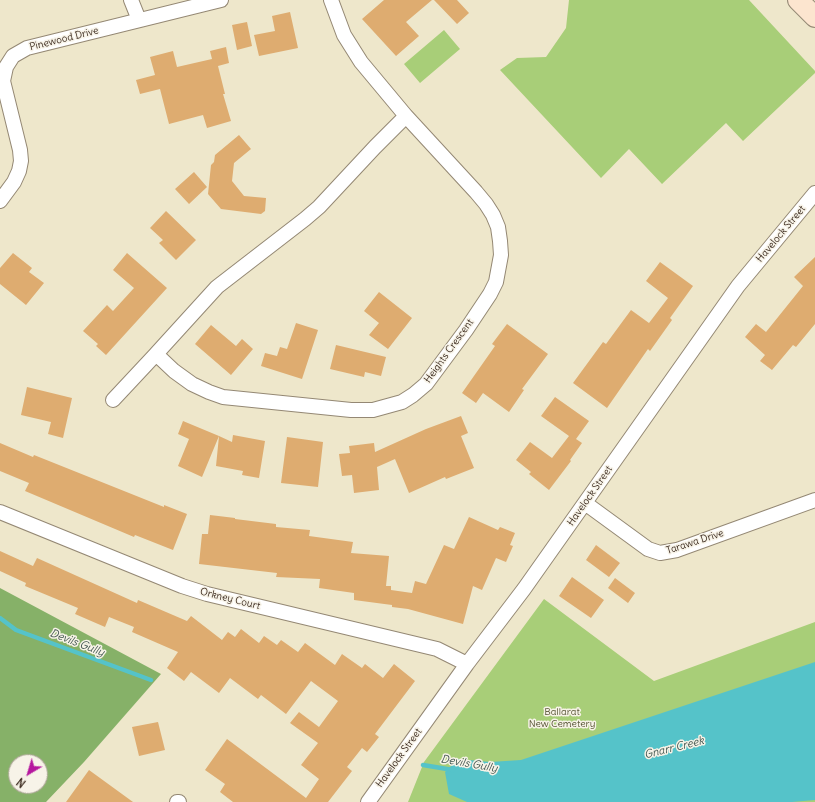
<!DOCTYPE html>
<html>
<head>
<meta charset="utf-8">
<style>
  body { margin:0 }
  #map { position:relative; width:815px; height:802px; overflow:hidden; background:#eee7cb; font-family:Delius,sans-serif }
  canvas { display:block }
  .north { position:absolute; left:8px; top:754px; width:40px; height:40px; box-sizing:border-box; background:#f7f3e8; border:1px solid #aca397; border-radius:50%; rotate:218deg; font-size:11px; font-weight:700; line-height:16px; text-align:center; color:#3b2a1e }
  .north::after { content:''; display:block; margin:auto; width:14px; height:18px; background:#b5179e; clip-path:polygon(50% 0,100% 100%,50% 72%,0 100%) }
</style>
</head>
<body>
<div id="map">
<canvas width="815" height="802"></canvas>
<div class="north">N</div>
</div>
<script>
const context = document.querySelector('canvas').getContext('2d');
context.lineJoin = 'round';
function paint(path, color) {
  context.fillStyle = color;
  context.fill(path, 'evenodd');
}
function toPath(rows) {
  const path = new Path2D();
  for (const r of rows) {
    path.moveTo(r[0], r[1]);
    for (let i = 2; i < r.length; i += 2) path.lineTo(r[i], r[i + 1]);
  }
  return path;
}
function strokePath(path, color, width, dash) {
  context.strokeStyle = color;
  context.lineWidth = width;
  context.lineCap = dash ? 'butt' : 'round';
  context.setLineDash(dash || []);
  context.stroke(path);
}
function write(font, color, halo, rows, align = 'center') {
  context.font = font + ' Delius,sans-serif';
  context.lineWidth = 3;
  context.setLineDash([]);
  context.textBaseline = 'middle';
  context.strokeStyle = halo;
  context.fillStyle = color;
  for (const [text, x, y, turn = 0] of rows) {
    context.save();
    context.translate(x, y);
    context.rotate((+turn || 0) * Math.PI / 180);
    context.textAlign = isNaN(turn) ? turn : align;
    if (halo) context.strokeText(text, 0, 0);
    context.fillText(text, 0, 0);
    context.restore();
  }
}
paint(toPath([
  [569,0,749,0,815,71,815,73,743,141,726,123,662,184,629,149,601,178,500,70,517,58,546,57,566,28],
  [444,30,460,49,420,83,404,64],
  [544,599,654,681,815,622,815,802,408,802,424,762]
]), '#a8ce78');
paint(toPath([
  [0,588,161,674,84,762,46,802,0,802],
  [16,762,40,762,40,786,16,786]
]), '#86b168');
paint(toPath([
  [815,662,815,800,792,802,467,802,449,794,445,772,458,759,490,762,521,760]
]), '#55c3c9');
strokePath(toPath([
  [0,618,16,630,151,680],
  [423,765,453,770]
]), '#55c3c9', 4.5);
paint(toPath([
  [384,0,432,0,406,22,419,36,396,56,362,19],
  [434,0,457,0,469,13,457,24],
  [290,12,298,48,259,56,254,35,275,31,272,16],
  [247,22,252,46,237,50,232,25],
  [226,47,229,63,218,66,225,94,223,94,231,121,207,128,203,115,169,124,160,89,140,94,136,80,155,75,150,57,173,51,177,67,212,59,210,51],
  [239,135,251,149,234,163,232,181,244,196,266,198,265,211,261,214,221,209,208,194,211,165,214,162,215,155],
  [194,172,207,187,189,204,175,189],
  [166,211,196,240,176,260,159,243,163,240,150,228],
  [13,253,32,268,29,272,44,283,26,305,0,284,0,268],
  [127,253,167,288,106,355,96,346,98,344,83,331,107,305,113,311,134,288,113,270],
  [815,257,815,324,796,347,793,345,772,370,760,361,765,355,745,337,756,324,766,332,803,286,794,277],
  [660,262,693,286,670,318,672,320,650,351,648,349,607,408,573,383,603,342,606,344,631,310,649,323,668,298,646,281],
  [379,292,412,318,388,349,369,335,379,323,364,311],
  [296,323,318,330,302,379,261,366,265,353,277,356,280,347,287,349],
  [507,324,548,354,522,389,524,390,509,412,483,393,476,403,462,393,495,346,492,344],
  [211,325,236,346,242,339,253,349,231,375,195,344],
  [336,345,386,357,381,376,365,372,364,377,330,369],
  [27,387,72,398,63,438,48,434,51,422,21,415],
  [555,397,589,421,576,439,582,443,570,460,571,461,549,490,529,474,531,472,516,460,530,442,552,458,569,436,541,416],
  [461,416,468,433,461,436,474,468,446,479,445,477,409,493,395,459,377,467,379,490,354,493,352,475,342,476,339,454,350,453,349,446,374,443,375,452,426,429],
  [183,421,219,436,202,477,178,466,189,439,178,434],
  [233,435,265,441,259,478,242,475,243,471,216,466,219,436,232,442],
  [287,437,323,442,318,487,281,483],
  [0,443,33,457,34,455,164,507,164,505,187,514,173,550,135,535,134,537,25,491,29,483,0,471],
  [210,515,235,518,235,519,276,524,276,527,310,530,309,536,353,542,351,553,389,556,386,586,391,586,391,590,412,593,415,581,426,584,444,545,454,549,469,517,498,530,500,527,515,533,510,545,513,546,506,562,496,558,482,590,473,586,463,624,408,609,392,607,392,605,354,600,354,593,319,588,320,579,276,577,277,573,199,564,202,534,208,534],
  [596,545,620,563,609,577,586,560],
  [0,551,33,566,37,558,137,603,138,600,187,621,191,616,222,640,228,632,235,637,241,629,259,643,264,636,277,645,281,640,298,652,305,643,335,665,342,654,362,668,365,664,383,678,394,664,415,681,375,734,379,737,367,752,362,748,347,767,352,771,328,802,233,802,220,792,225,784,205,770,227,739,306,798,319,779,301,765,318,743,290,723,299,712,319,727,338,701,311,681,286,714,261,695,258,699,230,678,219,693,191,672,184,681,167,668,178,652,132,632,134,627,109,617,105,627,75,614,78,608,25,586,26,583,0,571],
  [572,577,604,600,591,618,559,596],
  [615,578,635,593,628,603,608,588],
  [158,722,165,750,139,756,132,727],
  [89,770,133,802,66,802]
]), '#deac70');
const street = toPath([
  [131,0,139,20],
  [331,0,344,35,361,62,406,116,476,192,486,204,493,215,498,227,500,241,501,255,496,282,490,294,466,330,426,384,413,395,402,402,373,410,351,410,223,397,209,392,192,384,174,371,156,354,217,287,305,219,319,207,375,147,406,116],
  [0,201,14,182,19,171,21,161,20,150,3,81,6,67,13,56,27,48,221,0],
  [113,400,156,354],
  [585,503,648,549,660,553,677,550,815,500],
  [0,512,182,586,207,594,437,649,467,664],
  [177,802,179,802],
  [368,802,467,664,524,589,738,286,815,193]
]);
const secondary = toPath([
  [798,0,815,17]
]);
strokePath(street, '#948874', 16);
strokePath(secondary, '#948874', 22);
strokePath(street, '#fff', 14);
strokePath(secondary, '#fce5cf', 20);
write('10px', '#3b2a1e', '#f7f3e8', [
  ["Pinewood Drive",64,39,-14],
  ["Havelock Street",781,234,-50],
  ["Heights Crescent",449,351,-54],
  ["Havelock Street",590,496,-55],
  ["Tarawa Drive",695,542,-18],
  ["Orkney Court",230,599,14],
  ["Havelock Street",399,758,-54]
]);
write('10px', '#565334', '#f7f3e8', [
  ["Ballarat",562,712],
  ["New Cemetery",562,724]
]);
write('italic 11px', '#435851', '#f7f3e8', [
  ["Devils Gully",77,643,21],
  ["Gnarr Creek",674,748,-14],
  ["Devils Gully",469,764,10]
]);
</script>
</body>
</html>
